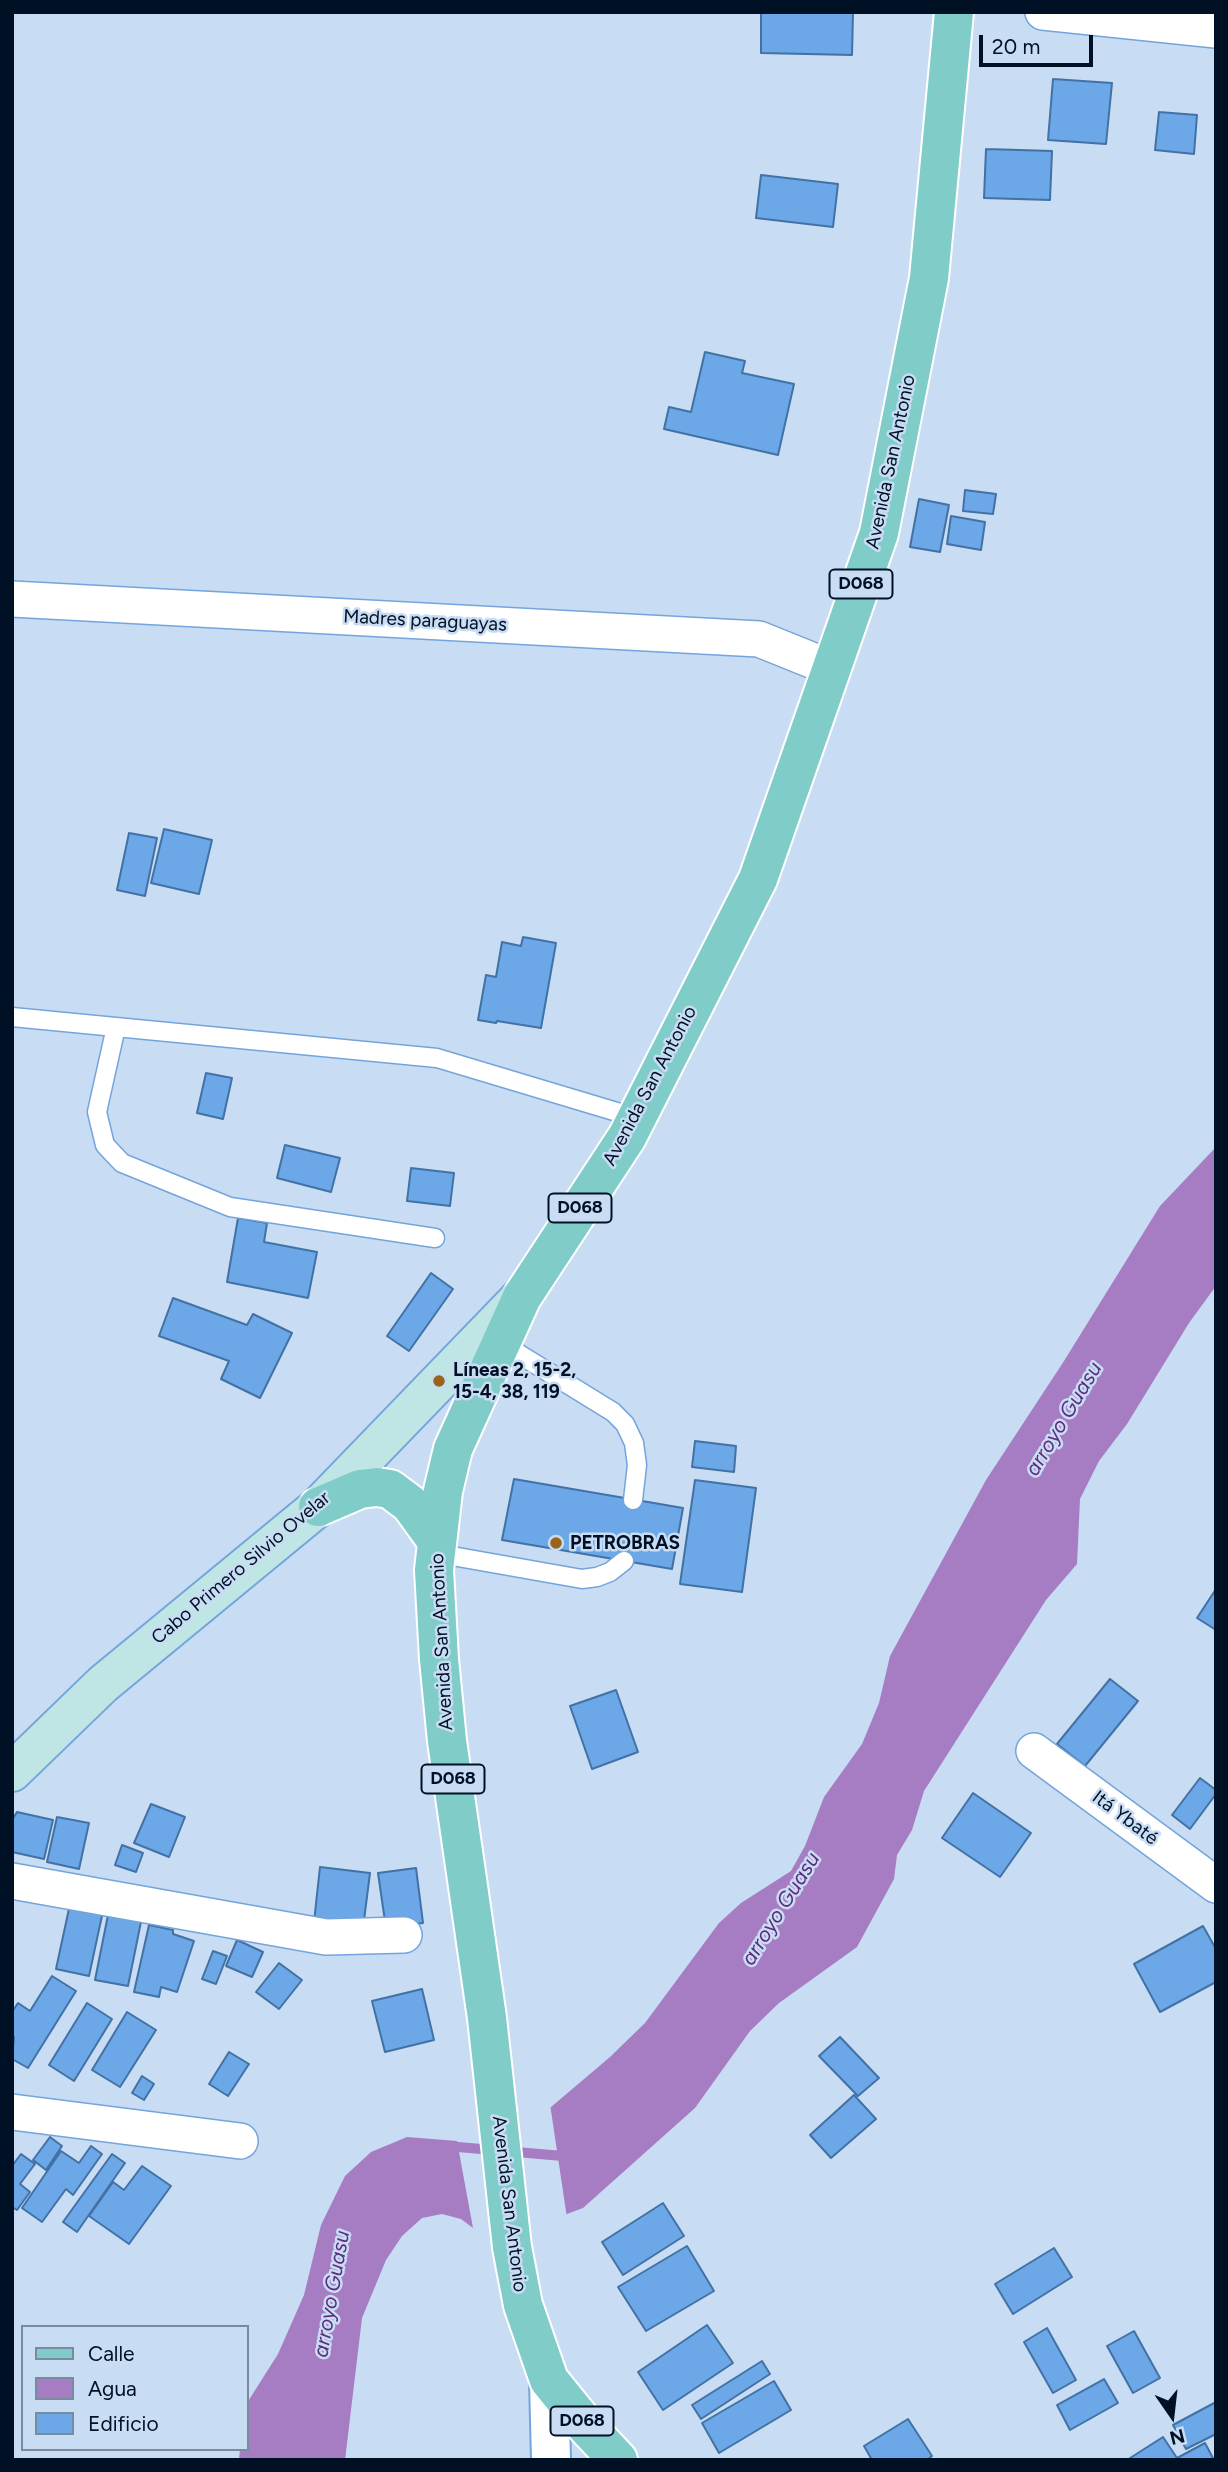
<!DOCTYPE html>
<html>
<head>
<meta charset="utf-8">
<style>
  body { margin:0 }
  #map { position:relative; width:1228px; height:2472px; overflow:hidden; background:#c8dcf3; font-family:Figtree,sans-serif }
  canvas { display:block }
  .frame { position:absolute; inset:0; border:14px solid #011125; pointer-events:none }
  .legend { position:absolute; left:21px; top:2325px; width:228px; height:126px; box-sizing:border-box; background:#c8dcf3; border:2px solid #788ba1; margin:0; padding:9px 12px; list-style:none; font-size:21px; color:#011125 }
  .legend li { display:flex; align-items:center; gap:14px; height:35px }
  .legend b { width:35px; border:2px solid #788ba1 }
  .north { position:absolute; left:1137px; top:2381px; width:70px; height:70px; -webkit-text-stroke:5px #c8dcf3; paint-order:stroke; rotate:166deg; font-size:19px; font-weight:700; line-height:28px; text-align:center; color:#011125 }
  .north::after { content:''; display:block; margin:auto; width:24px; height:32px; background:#011125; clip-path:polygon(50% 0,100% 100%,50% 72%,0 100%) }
  .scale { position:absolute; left:979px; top:35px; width:114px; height:32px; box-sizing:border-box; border:4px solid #011125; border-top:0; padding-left:9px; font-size:21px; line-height:24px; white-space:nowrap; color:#011125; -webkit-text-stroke:5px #c8dcf3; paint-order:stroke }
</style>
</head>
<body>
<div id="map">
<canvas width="1228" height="2472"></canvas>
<div class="frame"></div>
<ul class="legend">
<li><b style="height:9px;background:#80ccc9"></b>Calle</li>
<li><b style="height:19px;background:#a67cc3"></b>Agua</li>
<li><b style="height:19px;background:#6ca7e7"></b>Edificio</li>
</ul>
<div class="north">N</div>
<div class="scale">20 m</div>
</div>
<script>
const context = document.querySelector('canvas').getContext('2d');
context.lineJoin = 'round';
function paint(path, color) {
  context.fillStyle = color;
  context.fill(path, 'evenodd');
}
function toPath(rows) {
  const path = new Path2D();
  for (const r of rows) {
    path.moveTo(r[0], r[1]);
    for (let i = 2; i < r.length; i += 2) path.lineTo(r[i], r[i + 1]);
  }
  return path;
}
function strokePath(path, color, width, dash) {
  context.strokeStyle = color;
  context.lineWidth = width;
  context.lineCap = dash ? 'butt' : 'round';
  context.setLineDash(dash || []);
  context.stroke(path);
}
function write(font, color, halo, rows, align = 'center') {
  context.font = font + ' Figtree,sans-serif';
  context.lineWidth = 5;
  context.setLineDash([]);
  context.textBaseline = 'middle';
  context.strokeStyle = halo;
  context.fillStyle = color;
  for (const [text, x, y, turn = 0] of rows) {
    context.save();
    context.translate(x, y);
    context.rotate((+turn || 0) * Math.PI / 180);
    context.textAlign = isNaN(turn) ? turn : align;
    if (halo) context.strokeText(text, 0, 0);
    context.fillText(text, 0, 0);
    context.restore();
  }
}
paint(toPath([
  [1216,1147,1216,1286,1189,1323,1127,1424,1099,1461,1080,1499,1077,1564,1046,1600,924,1791,912,1830,897,1855,894,1879,857,1947,779,2003,750,2031,695,2108,583,2208,556,2218,544,2113,610,2057,645,2023,719,1923,741,1903,791,1871,805,1846,824,1797,862,1744,879,1703,890,1656,986,1480,1064,1361,1160,1206],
  [407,2137,457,2141,473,2228,461,2219,442,2214,422,2218,402,2236,386,2260,362,2318,345,2460,239,2460,240,2449,247,2449,247,2403,278,2354,304,2295,321,2225,345,2176,371,2152]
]), '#a67cc3');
paint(toPath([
  [550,2104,567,2218,557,2222,553,2218,541,2113]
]), '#c8dcf3');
strokePath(toPath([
  [446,2146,563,2156]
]), '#a67cc3', 10);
const building = toPath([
  [761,12,853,12,852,55,761,53,761,12],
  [1053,79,1112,83,1106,144,1048,140,1053,79],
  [1159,112,1197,115,1194,154,1155,150,1159,112],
  [986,149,1052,151,1050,200,984,198,986,149],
  [761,175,838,184,833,227,756,218,761,175],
  [705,352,745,361,742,373,794,384,778,455,664,429,669,407,691,412,705,352],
  [965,490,996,494,993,514,963,511,965,490],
  [919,499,949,505,940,552,910,547,919,499],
  [951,516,985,522,981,550,947,544,951,516],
  [164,829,212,840,199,894,151,883,164,829],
  [129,833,157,838,145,896,117,890,129,833],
  [523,937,556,943,541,1028,497,1021,496,1023,478,1020,486,975,496,977,502,942,521,946,523,937],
  [206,1073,232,1078,223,1119,197,1113,206,1073],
  [285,1145,340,1158,331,1192,277,1178,285,1145],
  [411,1168,454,1173,450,1206,407,1201,411,1168],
  [238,1218,267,1223,264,1242,317,1252,308,1298,227,1282,238,1218],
  [431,1273,453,1289,409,1351,387,1336,431,1273],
  [173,1298,247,1325,253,1314,292,1333,260,1398,221,1379,229,1361,159,1336,173,1298],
  [695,1441,736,1446,734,1472,692,1467,695,1441],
  [514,1479,683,1508,672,1569,502,1540,514,1479],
  [695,1480,756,1488,742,1592,680,1584,695,1480],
  [1216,1589,1216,1630,1197,1618,1216,1589],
  [1110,1679,1138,1701,1085,1766,1057,1744,1110,1679],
  [616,1690,638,1752,592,1769,570,1706,616,1690],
  [1200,1778,1216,1790,1216,1794,1190,1829,1172,1815,1200,1778],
  [973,1793,1031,1833,1000,1877,942,1838,973,1793],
  [151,1804,185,1817,169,1857,134,1843,151,1804],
  [17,1812,53,1820,44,1859,12,1852,12,1820,17,1812],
  [57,1817,89,1823,79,1869,47,1862,57,1817],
  [122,1845,143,1853,136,1872,115,1865,122,1845],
  [320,1867,370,1873,363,1928,314,1922,320,1867],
  [416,1868,423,1923,386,1928,378,1873,416,1868],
  [70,1904,103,1911,89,1976,56,1969,70,1904],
  [110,1905,143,1912,128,1986,95,1980,110,1905],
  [149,1925,173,1930,173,1934,194,1941,177,1992,161,1987,159,1997,134,1992,149,1925],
  [1203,1926,1216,1949,1216,1982,1160,2012,1134,1964,1203,1926],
  [237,1940,263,1952,252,1977,226,1966,237,1940],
  [213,1951,227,1956,216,1984,202,1979,213,1951],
  [279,1963,302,1980,279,2009,256,1992,279,1963],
  [52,1976,76,1991,28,2068,12,2059,14,2037,12,2035,12,2012,18,2003,30,2011,52,1976],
  [422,1989,434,2040,385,2052,372,2001,422,1989],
  [87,2003,112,2019,74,2081,49,2065,87,2003],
  [127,2012,156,2030,120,2087,92,2070,127,2012],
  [840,2037,879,2078,858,2096,819,2056,840,2037],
  [229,2052,249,2064,228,2096,209,2084,229,2052],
  [142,2076,154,2084,144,2100,132,2093,142,2076],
  [854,2095,876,2119,831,2158,810,2135,854,2095],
  [50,2137,62,2146,46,2170,33,2160,50,2137],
  [91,2146,102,2154,73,2195,66,2189,42,2222,22,2208,61,2151,79,2163,91,2146],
  [21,2154,35,2164,20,2184,30,2192,17,2210,12,2207,12,2166,21,2154],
  [112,2154,125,2163,77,2232,63,2222,112,2154],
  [142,2166,171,2186,129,2244,89,2216,113,2182,124,2190,142,2166],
  [663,2203,684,2236,623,2275,602,2242,663,2203],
  [687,2246,714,2291,646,2331,618,2287,687,2246],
  [1054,2248,1072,2277,1013,2314,995,2284,1054,2248],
  [707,2325,733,2363,663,2410,638,2372,707,2325],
  [1047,2328,1076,2380,1053,2393,1024,2342,1047,2328],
  [1134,2331,1160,2378,1133,2393,1107,2346,1134,2331],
  [762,2361,770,2374,701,2419,692,2405,762,2361],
  [1104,2379,1118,2403,1070,2430,1057,2405,1104,2379],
  [774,2381,791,2410,719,2453,702,2423,774,2381],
  [1216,2402,1216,2434,1186,2449,1173,2425,1216,2402],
  [908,2419,932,2456,927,2460,872,2460,864,2446,908,2419],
  [1163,2437,1177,2458,1205,2443,1214,2460,1127,2460,1163,2437]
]);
paint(building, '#6ca7e7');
strokePath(building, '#4272a5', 2);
const service = toPath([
  [12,1017,437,1058,637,1118],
  [116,1027,97,1112,105,1145,122,1163,230,1207,435,1238],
  [501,1343,613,1412,625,1424,634,1443,637,1465,633,1500],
  [435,1553,582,1579,597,1577,610,1572,624,1561]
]);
const minor = toPath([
  [1043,12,1216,30],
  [12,599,759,639,831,668],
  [1034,1751,1216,1885],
  [12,1881,326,1937,404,1935],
  [12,2112,240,2141]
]);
const tertiary = toPath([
  [549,2380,551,2460]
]);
const secondary = toPath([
  [12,1772,103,1684,318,1507,519,1299]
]);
const primary = toPath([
  [318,1507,360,1489,377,1487,390,1489,410,1504,436,1540],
  [618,2460,587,2427,549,2380,523,2305,512,2247,487,2018,447,1741,439,1659,434,1570,443,1491,453,1449,522,1297,627,1137,758,879,879,533,929,278,954,12]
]);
strokePath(service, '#73a5dc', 21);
strokePath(minor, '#73a5dc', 38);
strokePath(tertiary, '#73a5dc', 42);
strokePath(secondary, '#73a5dc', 42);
strokePath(primary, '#fff', 42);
strokePath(service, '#fff', 18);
strokePath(minor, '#fff', 35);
strokePath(tertiary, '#fff', 38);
strokePath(secondary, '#bfe6e4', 38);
strokePath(primary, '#80ccc9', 38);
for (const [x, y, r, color] of [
  [439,1381,7,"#99651b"],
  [556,1543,7,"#99651b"]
]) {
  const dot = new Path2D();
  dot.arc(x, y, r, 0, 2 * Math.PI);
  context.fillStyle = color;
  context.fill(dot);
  strokePath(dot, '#c8dcf3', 2.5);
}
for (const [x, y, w] of [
  [861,584,63],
  [580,1208,63],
  [453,1779,63],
  [582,2421,63]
]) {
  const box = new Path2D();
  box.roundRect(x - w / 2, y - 14.5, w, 29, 5);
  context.fillStyle = '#c8dcf3';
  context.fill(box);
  strokePath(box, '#011125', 2);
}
write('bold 18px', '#011125', null, [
  ["D068",861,584],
  ["D068",580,1208],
  ["D068",453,1779],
  ["D068",582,2421]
]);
write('19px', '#011125', '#c8dcf3', [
  ["Avenida San Antonio",891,462,-78],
  ["Madres paraguayas",425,621,3],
  ["Avenida San Antonio",650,1086,-62],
  ["Cabo Primero Silvio Ovelar",241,1568,-40],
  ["Avenida San Antonio",442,1642,-93],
  ["Itá Ybaté",1125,1818,37],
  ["Avenida San Antonio",509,2204,83]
]);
write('bold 19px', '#011125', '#c8dcf3', [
  ["Líneas 2, 15-2,",453,1370],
  ["15-4, 38, 119",453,1392],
  ["PETROBRAS",570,1543]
], 'left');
write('italic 21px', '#602a7f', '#c8dcf3', [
  ["arroyo Guasu",1064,1419,-59],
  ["arroyo Guasu",781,1909,-58],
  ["arroyo Guasu",332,2294,-80]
]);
</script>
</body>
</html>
